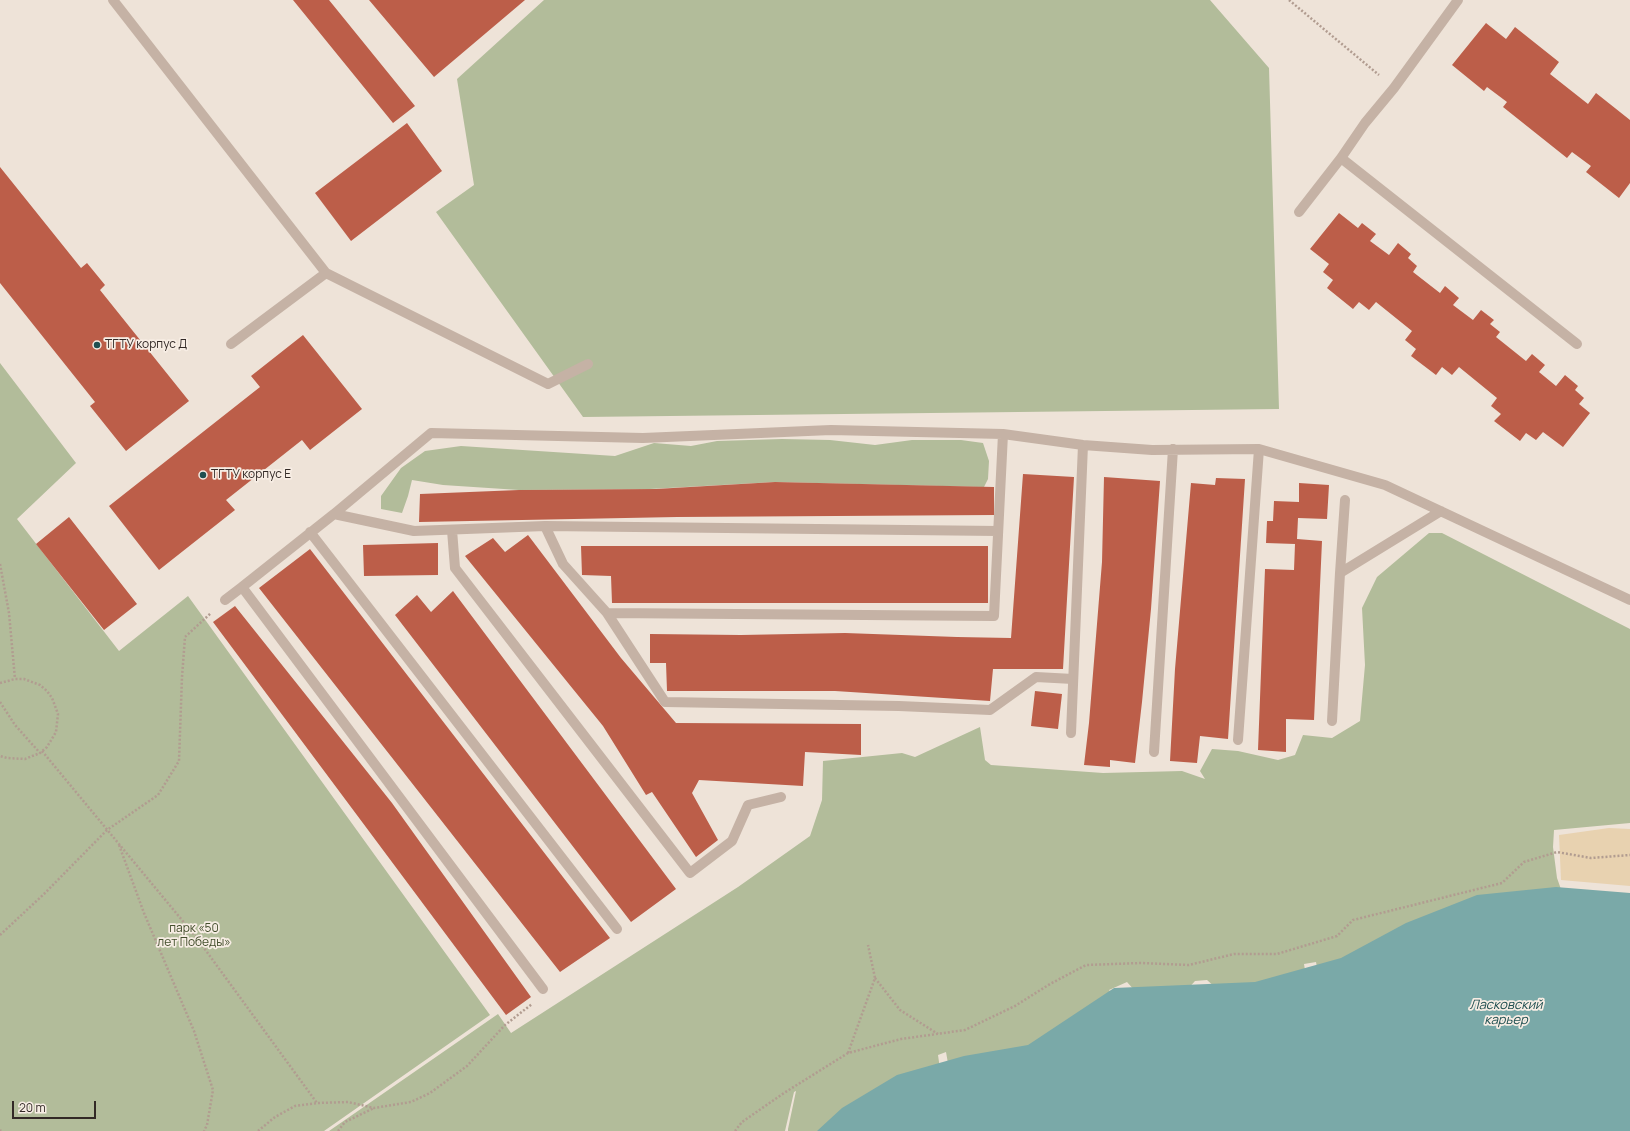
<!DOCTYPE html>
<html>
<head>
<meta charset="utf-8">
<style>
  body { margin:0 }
  #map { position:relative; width:1630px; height:1131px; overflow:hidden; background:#eee3d8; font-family:Manrope,sans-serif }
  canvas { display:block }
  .scale { position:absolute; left:12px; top:1101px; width:84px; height:18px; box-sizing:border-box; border:2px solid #322926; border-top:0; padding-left:5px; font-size:12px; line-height:14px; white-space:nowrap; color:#322926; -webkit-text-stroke:3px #f7ede4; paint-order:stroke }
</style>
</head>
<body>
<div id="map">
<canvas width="1630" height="1131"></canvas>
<div class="scale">20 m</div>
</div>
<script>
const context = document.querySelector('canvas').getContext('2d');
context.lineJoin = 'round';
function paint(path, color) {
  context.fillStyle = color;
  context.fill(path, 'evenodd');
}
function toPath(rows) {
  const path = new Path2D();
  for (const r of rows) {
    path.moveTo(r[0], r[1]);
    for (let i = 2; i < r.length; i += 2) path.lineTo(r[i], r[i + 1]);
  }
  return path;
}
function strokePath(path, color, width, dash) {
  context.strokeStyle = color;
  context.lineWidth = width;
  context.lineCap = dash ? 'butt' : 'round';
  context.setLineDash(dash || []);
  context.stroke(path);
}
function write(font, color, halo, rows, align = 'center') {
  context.font = font + ' Manrope,sans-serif';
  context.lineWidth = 3.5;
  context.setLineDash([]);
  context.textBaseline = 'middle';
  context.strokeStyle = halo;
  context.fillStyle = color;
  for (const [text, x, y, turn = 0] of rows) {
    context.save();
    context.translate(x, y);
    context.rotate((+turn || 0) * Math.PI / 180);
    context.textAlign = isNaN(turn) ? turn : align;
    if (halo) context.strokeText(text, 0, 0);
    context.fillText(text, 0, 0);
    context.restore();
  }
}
paint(toPath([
  [544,0,1210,0,1269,68,1279,409,583,417,436,212,474,185,457,79],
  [0,363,76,463,17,519,119,651,188,596,490,1015,324,1131,0,1131],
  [782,439,830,440,875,445,912,440,961,440,983,443,989,461,988,479,984,487,775,482,650,489,519,490,443,485,412,480,408,496,402,513,381,509,381,496,401,468,425,451,461,446,615,456,654,443,691,446,717,441],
  [1429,533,1442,533,1630,629,1630,823,1554,830,1553,847,1557,878,1563,895,1320,983,1316,962,1304,964,1307,982,1217,989,1207,980,1195,981,1186,991,1136,992,1127,982,1109,990,1112,994,1106,1033,949,1069,946,1052,938,1055,940,1069,869,1131,788,1131,788,1129,796,1091,794,1092,785,1131,329,1131,498,1014,511,1033,738,887,810,836,822,800,823,761,902,753,915,757,980,727,985,760,991,765,1103,773,1182,771,1205,779,1200,771,1212,749,1238,751,1278,760,1295,755,1303,735,1332,738,1360,721,1365,665,1362,608,1377,577]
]), '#b2bc9a');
paint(toPath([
  [1609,828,1630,829,1630,886,1561,880,1559,835]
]), '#e8d2b0');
paint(toPath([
  [1556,887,1630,893,1630,1131,817,1131,842,1108,897,1075,964,1056,1028,1045,1114,988,1255,982,1341,958,1406,923,1477,895]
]), '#7aa9a8');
paint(toPath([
  [293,0,329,0,415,106,393,123],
  [369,0,525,0,434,77],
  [1486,23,1506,39,1515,27,1559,62,1550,74,1588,104,1596,93,1630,120,1630,183,1619,198,1586,172,1591,166,1572,152,1567,158,1503,107,1507,102,1487,87,1484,91,1452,65],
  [407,123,442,171,351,241,315,193],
  [0,167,81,268,87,263,105,285,100,290,189,401,126,451,90,406,95,402,0,283],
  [1339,213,1358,228,1362,223,1376,234,1370,241,1389,255,1398,243,1411,254,1408,258,1417,266,1413,272,1440,293,1445,286,1459,298,1453,305,1473,320,1481,310,1494,320,1490,324,1500,332,1496,337,1526,361,1532,354,1545,365,1539,372,1556,386,1565,375,1578,386,1575,390,1584,398,1579,404,1590,413,1563,447,1543,432,1536,440,1526,433,1520,441,1494,421,1501,414,1491,406,1497,398,1459,367,1452,375,1442,367,1436,375,1411,356,1416,349,1405,340,1412,331,1376,302,1369,310,1359,302,1353,309,1327,288,1333,280,1323,272,1329,264,1310,249],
  [303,335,362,409,310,450,302,440,226,500,235,510,159,570,109,506,260,387,251,376],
  [1023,474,1074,477,1063,669,993,669,990,701,835,691,667,691,666,663,650,663,650,634,741,635,845,633,957,637,1011,638],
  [1104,477,1160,481,1151,609,1142,702,1135,763,1110,760,1110,767,1084,765,1089,723,1102,562],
  [1216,478,1245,479,1228,739,1200,736,1197,763,1170,761,1175,669,1191,483,1215,485],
  [775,482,994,487,994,515,677,517,419,522,420,494,519,490,656,489],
  [1299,483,1329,485,1327,519,1298,518,1297,539,1322,541,1314,720,1286,719,1286,752,1258,750,1265,569,1294,570,1295,544,1266,543,1267,521,1273,521,1274,501,1299,502],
  [69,517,137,604,104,630,36,544],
  [528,535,621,658,676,723,861,724,861,755,805,752,803,786,699,780,692,793,718,840,696,857,652,792,646,795,603,726,465,556,493,538,505,552],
  [438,543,438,575,364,576,363,545],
  [581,546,988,546,988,603,612,603,611,576,582,575],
  [310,549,610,938,560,972,259,588],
  [453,591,676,889,631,922,395,615,417,595,431,612],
  [235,606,392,803,531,997,506,1015,213,622],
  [1035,691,1062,694,1058,729,1031,726]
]), '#bc5e49');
strokePath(toPath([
  [1289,0,1379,75],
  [0,564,9,613,15,679],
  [0,683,15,679,24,679,40,685,47,691,52,698,58,714,56,732,47,747,40,753,25,759,7,758,0,756],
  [0,702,15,725,40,753],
  [42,751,196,937,317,1103],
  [119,845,144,913,194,1031,213,1090,207,1125,204,1131],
  [0,935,44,894,107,830,158,795,179,761,182,677,185,637,211,613],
  [875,978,900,1010,938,1034],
  [848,1053,875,978,868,945],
  [0,1130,1,1131],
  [258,1131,275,1117,295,1106,317,1103,348,1102,374,1108,411,1102,430,1093,467,1066,505,1025,532,1004],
  [338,1131,345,1122,374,1108],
  [735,1131,742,1122,784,1093,848,1053,901,1039,965,1030,1015,1006,1050,984,1086,965,1141,963,1189,965,1234,954,1277,954,1337,936,1353,920,1502,883,1524,862,1557,852,1591,858,1630,855]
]), '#b19c90', 2.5, [2, 2]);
strokePath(toPath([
  [113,0,326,273,231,344],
  [1341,158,1577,344],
  [1299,212,1341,158,1365,123,1394,88,1458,0],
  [326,273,548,384,588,364],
  [334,514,431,433,643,438,831,430,1003,434],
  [545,526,563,564,607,613,665,702,899,706,990,710,1036,677,1073,679],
  [452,530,455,568,690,873,732,841,748,805,781,797],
  [310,532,617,929],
  [1340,573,1345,500],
  [225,600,242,587],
  [607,613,994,616,1003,434,1083,445,1152,450,1259,449,1385,485,1630,600],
  [1332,721,1340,573,1441,511],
  [1071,733,1083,445],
  [1238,740,1259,449],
  [1154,752,1173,449],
  [543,989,242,587,334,514,414,531,545,526,998,531]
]), '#c5b2a5', 10);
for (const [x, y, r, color] of [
  [97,345,4,"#1f4f50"],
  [203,475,4,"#1f4f50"]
]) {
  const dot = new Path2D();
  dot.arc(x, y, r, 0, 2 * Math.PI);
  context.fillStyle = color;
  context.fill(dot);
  strokePath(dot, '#f7ede4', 1.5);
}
write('12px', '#322926', '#f7ede4', [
  ["ТГТУ корпус Д",105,345],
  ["ТГТУ корпус Е",211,475]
], 'left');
write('12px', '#434e2c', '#f7ede4', [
  ["парк «50",194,929],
  ["лет Победы»",194,943]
]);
write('italic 13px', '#1f4f50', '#f7ede4', [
  ["Ласковский",1506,1005],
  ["карьер",1506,1020]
]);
</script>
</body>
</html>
